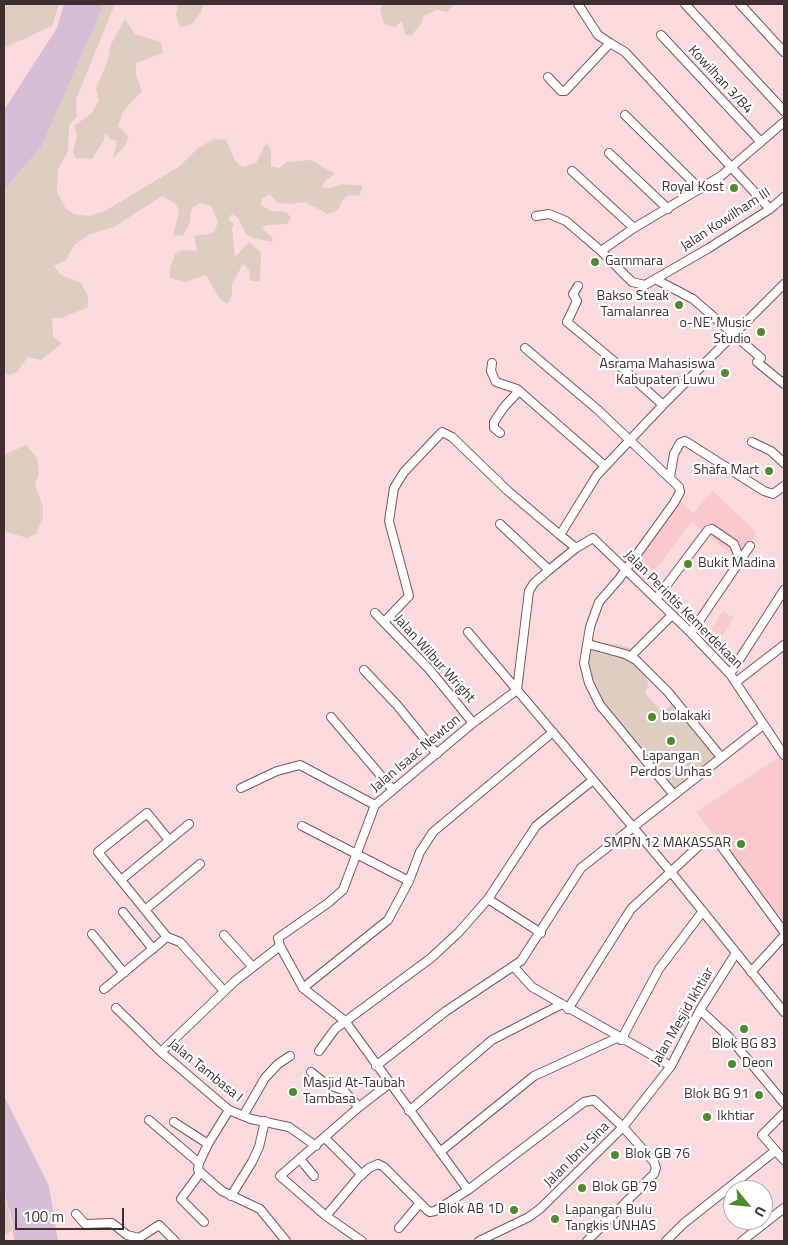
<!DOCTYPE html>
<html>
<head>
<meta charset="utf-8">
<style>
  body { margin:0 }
  #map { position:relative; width:788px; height:1245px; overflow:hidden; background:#fbdadd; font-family:"Titillium Web",sans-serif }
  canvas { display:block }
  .frame { position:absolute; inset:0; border:5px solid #3f2f31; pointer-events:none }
  .north { position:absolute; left:723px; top:1180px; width:50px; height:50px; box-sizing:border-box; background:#fff; border:1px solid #b2acad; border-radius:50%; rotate:118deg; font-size:14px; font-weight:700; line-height:20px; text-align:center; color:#3f2f31 }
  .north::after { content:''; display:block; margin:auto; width:18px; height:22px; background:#4d8c2d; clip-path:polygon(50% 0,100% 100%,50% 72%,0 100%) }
  .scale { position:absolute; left:15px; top:1208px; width:109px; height:22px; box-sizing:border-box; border:2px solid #3f2f31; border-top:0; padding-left:6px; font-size:15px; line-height:18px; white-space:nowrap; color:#3f2f31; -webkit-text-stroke:4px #fff; paint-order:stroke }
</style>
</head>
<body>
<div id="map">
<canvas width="788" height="1245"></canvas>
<div class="frame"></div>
<div class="north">U</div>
<div class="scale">100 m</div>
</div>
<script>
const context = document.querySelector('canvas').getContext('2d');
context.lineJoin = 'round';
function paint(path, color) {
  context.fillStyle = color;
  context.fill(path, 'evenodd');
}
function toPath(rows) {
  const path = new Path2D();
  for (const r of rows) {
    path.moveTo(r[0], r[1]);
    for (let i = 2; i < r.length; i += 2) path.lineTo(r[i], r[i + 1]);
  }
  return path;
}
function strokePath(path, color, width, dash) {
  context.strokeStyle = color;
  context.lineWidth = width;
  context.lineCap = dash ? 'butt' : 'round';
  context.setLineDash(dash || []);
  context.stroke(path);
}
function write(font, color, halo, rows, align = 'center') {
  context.font = font + ' "Titillium Web",sans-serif';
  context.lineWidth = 4.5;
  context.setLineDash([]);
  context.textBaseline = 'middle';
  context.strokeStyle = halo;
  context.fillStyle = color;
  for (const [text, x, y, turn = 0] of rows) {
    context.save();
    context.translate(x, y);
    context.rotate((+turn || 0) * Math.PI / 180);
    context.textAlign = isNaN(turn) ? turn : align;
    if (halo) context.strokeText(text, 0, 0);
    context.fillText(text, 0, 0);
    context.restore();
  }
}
paint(toPath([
  [713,491,757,533,738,560,692,522,645,583,624,562,677,498,693,513],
  [723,611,734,618,721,638,710,631],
  [784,754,784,927,696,812]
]), '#f9c9cd');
paint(toPath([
  [4,4,59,4,52,26,4,48],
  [104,4,115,4,76,99,77,116,69,126,68,151,58,169,57,192,66,209,74,214,89,216,105,211,180,166,198,148,214,139,226,140,235,160,242,167,256,163,266,143,271,150,271,166,279,168,287,162,311,160,335,174,324,182,322,188,331,188,342,184,363,186,359,196,349,195,343,199,338,210,328,214,305,202,290,204,278,203,269,194,262,199,261,205,271,211,286,212,291,217,287,224,266,225,262,229,272,237,273,242,252,238,246,234,238,218,232,214,228,219,234,224,232,228,235,257,249,242,261,252,260,281,250,281,249,270,243,264,232,284,232,296,227,304,219,298,206,275,185,282,170,278,170,268,175,254,183,250,197,251,194,236,209,234,215,231,218,221,211,206,200,203,192,208,189,225,183,236,173,235,179,212,176,204,162,196,114,227,90,234,74,245,66,260,54,266,61,275,81,283,88,296,88,307,62,318,52,318,53,337,62,343,41,360,28,357,17,372,9,375,4,372,4,190,42,146],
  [178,4,204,4,201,12,192,24,180,27,176,15],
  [383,4,454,4,447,12,437,10,423,16,423,21,411,36,405,34,402,21,395,27,384,24,380,10],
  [125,19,135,34,161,42,163,53,136,63,136,75,142,91,124,110,118,126,129,137,124,147,113,158,117,141,110,139,105,132,104,140,92,159,76,158,73,153,77,135,74,126,92,113,99,100,96,88,108,60,110,46],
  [26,445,37,458,39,473,35,485,43,507,43,517,36,534,27,538,4,531,4,455],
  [616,644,633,649,645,662,648,686,645,693,663,713,671,705,681,709,698,721,720,754,668,795,587,687,582,666,585,645],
  [4,1191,13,1231,4,1234]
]), '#ddcec1');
paint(toPath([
  [64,4,104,4,42,146,4,190,4,110,57,28],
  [4,1096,49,1186,58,1241,14,1241,12,1221,4,1191]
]), '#d5bfd7');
const street = toPath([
  [685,4,784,111],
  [740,4,784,52],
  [661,35,761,142],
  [610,43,625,52,770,209],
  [548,77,561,91,565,91,610,43,598,35,578,4],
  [625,115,700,189],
  [609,153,668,209],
  [572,171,634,228],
  [536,216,549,214,566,221,601,251,632,282,645,285,709,248,770,209,784,197],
  [601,251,634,228,721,176,784,122],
  [657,280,693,299,761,358,757,362,784,384],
  [578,286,573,294,577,301,567,322,621,367,663,405],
  [525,348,598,410,679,487,680,492,674,503,619,579,599,602,590,627,584,663,589,683,600,705,674,795],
  [492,363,491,371,496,382,517,389,605,466],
  [500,433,494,428,494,422,504,407,519,391],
  [752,442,771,451,784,463],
  [670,477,674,454,680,443,685,441,764,491,773,494,784,486],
  [500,524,549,570],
  [576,548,560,535,597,475,663,405,784,284],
  [656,599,708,530,712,529,734,544,737,552],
  [375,613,429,669,473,723],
  [384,622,409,596,389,521,394,488,404,472,442,432,452,437,508,491,560,535],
  [468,632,671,872,784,1012],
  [691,633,750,546],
  [588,644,625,654,636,660,668,692,721,757],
  [631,656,672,615],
  [364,670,397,705,437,754],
  [730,674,784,590],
  [736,682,784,645],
  [517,690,529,591,534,583,549,570,576,548,593,538,691,633,730,674,784,755],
  [331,717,393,790],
  [241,788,277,771,300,765,375,805],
  [302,826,409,881],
  [169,840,147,813,98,852,167,937,180,942,224,991],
  [121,880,189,824],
  [488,899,541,933],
  [145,910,200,864],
  [123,912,153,949],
  [92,934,124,973],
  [224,935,252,966],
  [514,967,532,987,671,1066],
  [751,972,784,936],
  [303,988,388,920,409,881,420,852,433,832,553,732],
  [104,989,167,937],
  [116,1008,161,1052,229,1110,251,1119,289,1127,316,1146],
  [568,1009,631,909,704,841,709,840,717,841,724,850,784,932],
  [700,1010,729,1037,784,1103],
  [621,1040,659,969,703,911],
  [319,1051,335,1029,431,958,459,932,488,899,536,826,593,780],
  [161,1052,235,981,280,946],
  [376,1066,446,1011,521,961,581,868,763,725],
  [311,1072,326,1084,343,1090,359,1107],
  [229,1110,208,1144,199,1163,198,1170,222,1191,260,1209,286,1241],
  [409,1111,492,1040,562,1004],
  [784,1113,762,1135,784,1160],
  [243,1116,265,1078,278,1064,290,1056],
  [149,1120,199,1163],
  [174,1122,208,1144],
  [325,1138,362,1175],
  [440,1152,534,1076,617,1038],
  [300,1159,314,1176],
  [200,1173,181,1199,204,1222],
  [468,1190,345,1021,303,988,280,946,278,938,328,903,343,890,375,805,473,723,517,690],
  [231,1196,252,1162,259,1147,265,1121],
  [76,1214,85,1224,112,1223,127,1235,139,1238,159,1225,175,1241],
  [326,1216,358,1178,369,1168,378,1164,384,1167,427,1210,430,1212,435,1211,468,1190,584,1102,594,1100,623,1127,654,1162,656,1168,654,1174,587,1241],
  [399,1228,420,1203],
  [362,1241,326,1216,280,1176,359,1107,390,1083],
  [479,1241,529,1217,541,1208,623,1127,671,1066,700,1010,736,953],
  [666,1241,683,1224,775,1151],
  [742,1241,784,1208]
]);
strokePath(street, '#78575a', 10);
strokePath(street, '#fff', 8);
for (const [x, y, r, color] of [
  [734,188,5,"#4d8c2d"],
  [595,262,5,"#4d8c2d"],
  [679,305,5,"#4d8c2d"],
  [761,332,5,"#4d8c2d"],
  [725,373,5,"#4d8c2d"],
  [769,471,5,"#4d8c2d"],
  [688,564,5,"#4d8c2d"],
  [652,717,5,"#4d8c2d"],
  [671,741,5,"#4d8c2d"],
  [741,844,5,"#4d8c2d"],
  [744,1029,5,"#4d8c2d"],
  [732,1064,5,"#4d8c2d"],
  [293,1092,5,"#4d8c2d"],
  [759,1095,5,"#4d8c2d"],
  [707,1117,5,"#4d8c2d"],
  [615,1155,5,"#4d8c2d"],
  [582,1188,5,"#4d8c2d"],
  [514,1210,5,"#4d8c2d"],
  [555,1219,5,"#4d8c2d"]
]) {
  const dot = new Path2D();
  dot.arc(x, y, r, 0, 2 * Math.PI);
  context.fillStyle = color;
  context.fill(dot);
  strokePath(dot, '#fff', 2);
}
write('14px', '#3f2f31', '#fff', [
  ["Kowilhan 3/B4",720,80,47],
  ["Jalan Kowilham III",726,220,-33],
  ["Jalan Perintis Kemerdekaan",683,610,45],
  ["Jalan Wilbur Wright",434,659,48],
  ["Jalan Isaac Newton",416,754,-40],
  ["Jalan Mesjid Ikhtiar",683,1017,-60],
  ["Jalan Tambasa I",205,1071,39],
  ["Jalan Ibnu Sina",577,1155,-45]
]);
write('14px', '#3f2f31', '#fff', [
  ["Royal Kost",724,188,"right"],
  ["Gammara",605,262],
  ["Bakso Steak",669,297,"right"],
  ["Tamalanrea",669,313,"right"],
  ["o-NE' Music",751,324,"right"],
  ["Studio",751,340,"right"],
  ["Asrama Mahasiswa",715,365,"right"],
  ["Kabupaten Luwu",715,381,"right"],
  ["Shafa Mart",759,471,"right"],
  ["Bukit Madina",698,564],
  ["bolakaki",662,717],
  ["Lapangan",671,757,"center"],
  ["Perdos Unhas",671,773,"center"],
  ["SMPN 12 MAKASSAR",731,844,"right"],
  ["Blok BG 83",744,1045,"center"],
  ["Deon",742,1064],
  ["Masjid At-Taubah",303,1084],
  ["Tambasa",303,1100],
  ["Blok BG 91",749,1095,"right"],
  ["Ikhtiar",717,1117],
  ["Blok GB 76",625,1155],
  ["Blok GB 79",592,1188],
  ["Blok AB 1D",504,1210,"right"],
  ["Lapangan Bulu",565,1211],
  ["Tangkis UNHAS",565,1227]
], 'left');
</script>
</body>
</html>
